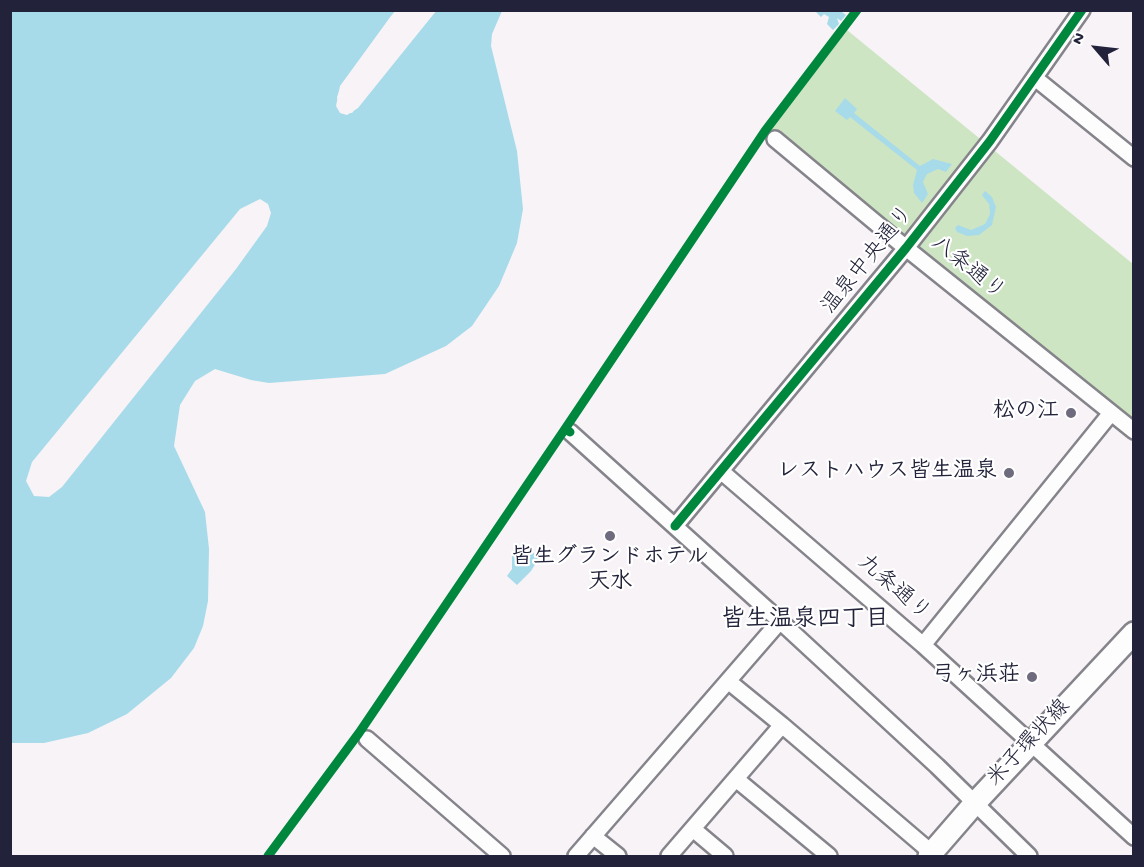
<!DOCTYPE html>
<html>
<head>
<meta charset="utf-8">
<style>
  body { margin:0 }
  #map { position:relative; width:1144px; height:867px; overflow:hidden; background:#f7f3f7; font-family:"Gochi Hand",sans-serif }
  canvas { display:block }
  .frame { position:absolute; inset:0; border:12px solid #22223b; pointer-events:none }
  .north { position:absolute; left:1066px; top:18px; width:60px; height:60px; -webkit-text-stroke:4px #fff; paint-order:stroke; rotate:298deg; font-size:16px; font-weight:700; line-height:24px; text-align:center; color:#22223b }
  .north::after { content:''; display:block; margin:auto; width:21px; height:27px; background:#22223b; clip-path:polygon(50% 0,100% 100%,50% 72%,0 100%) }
</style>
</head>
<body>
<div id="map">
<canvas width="1144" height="867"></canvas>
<div class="frame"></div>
<div class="north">N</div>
</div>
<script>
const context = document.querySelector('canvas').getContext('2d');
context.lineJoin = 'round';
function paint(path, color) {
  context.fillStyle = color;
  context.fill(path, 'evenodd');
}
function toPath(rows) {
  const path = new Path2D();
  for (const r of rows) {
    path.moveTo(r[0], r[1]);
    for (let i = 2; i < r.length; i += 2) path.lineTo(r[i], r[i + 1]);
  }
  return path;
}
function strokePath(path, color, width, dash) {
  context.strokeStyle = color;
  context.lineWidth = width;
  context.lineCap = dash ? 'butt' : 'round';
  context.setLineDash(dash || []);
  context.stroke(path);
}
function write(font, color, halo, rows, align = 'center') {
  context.font = font + ' "Gochi Hand","Klee One",sans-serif';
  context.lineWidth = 4.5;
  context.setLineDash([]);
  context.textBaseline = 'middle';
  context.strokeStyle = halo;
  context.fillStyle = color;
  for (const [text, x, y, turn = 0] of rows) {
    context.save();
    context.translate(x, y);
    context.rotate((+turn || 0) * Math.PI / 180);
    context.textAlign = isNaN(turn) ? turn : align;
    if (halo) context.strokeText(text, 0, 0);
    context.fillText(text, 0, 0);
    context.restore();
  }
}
paint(toPath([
  [847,30,1133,264,1133,422,771,129]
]), '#cee5c3');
paint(toPath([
  [11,11,395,11,341,86,337,97,340,112,352,113,436,11,502,11,492,34,491,46,517,151,523,209,517,243,499,286,472,326,446,346,385,374,269,383,251,380,215,369,195,381,180,405,174,446,205,512,209,549,208,601,203,626,194,648,171,678,127,714,88,733,44,743,11,743],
  [260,201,269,213,265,226,59,486,49,494,35,494,28,480,34,464,241,210],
  [815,11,848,10,849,11,842,12,846,15,841,21,837,18,839,24,833,30,827,24,829,17,824,14,821,17],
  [845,98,857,109,854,113,920,166,933,159,952,164,946,172,938,169,927,174,923,182,928,194,922,203,914,193,913,185,917,170,850,117,847,120,835,111],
  [985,191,992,197,996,207,992,225,979,235,967,236,957,232,955,228,958,225,971,230,985,224,990,214,989,204,982,195],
  [520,545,527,547,539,558,531,571,517,585,507,576,512,569,512,552]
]), '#a7dbea');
paint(toPath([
  [398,10,343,87,339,106,343,111,351,110,368,93,432,10,436,11,358,108,347,115,340,113,336,106,340,86,391,16],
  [260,199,268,204,271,213,267,226,236,269,62,487,49,497,34,496,26,481,32,462,240,209],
  [260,204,266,212,262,225,232,266,57,484,48,491,37,491,31,480,36,466,243,212]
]), '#f7f3f7');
const street = toPath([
  [1035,78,1134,158],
  [775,139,906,248,1134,431],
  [570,432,780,621],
  [722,472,923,645,1134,837],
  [675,526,906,248,990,141,1082,10],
  [923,645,1111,413],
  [782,725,932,853],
  [367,739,502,856],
  [736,779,829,856],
  [693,829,725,856],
  [593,836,618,856],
  [576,856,780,621,937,766,1029,856],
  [669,856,782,725,728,681]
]);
const secondary = toPath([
  [929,856,975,803,1134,633]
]);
strokePath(street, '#86848b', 20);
strokePath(secondary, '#86848b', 26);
strokePath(street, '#fefdfe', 15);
strokePath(secondary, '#fefdfe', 21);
strokePath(toPath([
  [570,432,565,429,765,131,857,10],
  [675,526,906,248,990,141,1082,10],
  [268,856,359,733,565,429]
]), '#00873e', 9);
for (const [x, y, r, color] of [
  [1071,413,6,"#6d6b7d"],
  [1009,473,6,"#6d6b7d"],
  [610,536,6,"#6d6b7d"],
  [1032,677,6,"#6d6b7d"]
]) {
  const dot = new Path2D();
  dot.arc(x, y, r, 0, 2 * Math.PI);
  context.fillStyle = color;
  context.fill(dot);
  strokePath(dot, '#fff', 2);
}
write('22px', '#22223b', '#fff', [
  ["温泉中央通り",869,261,-51],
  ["八条通り",967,269,39],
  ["九条通り",893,589,41],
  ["米子環状線",1030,744,-47]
]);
write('bold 22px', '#22223b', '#fff', [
  ["松の江",1059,413],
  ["レストハウス皆生温泉",997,473],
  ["皆生グランドホテル",610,559,"center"],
  ["天水",610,584,"center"],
  ["弓ヶ浜荘",1020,677]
], 'right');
write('bold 24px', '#22223b', '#fff', [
  ["皆生温泉四丁目",805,621]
]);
</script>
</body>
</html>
